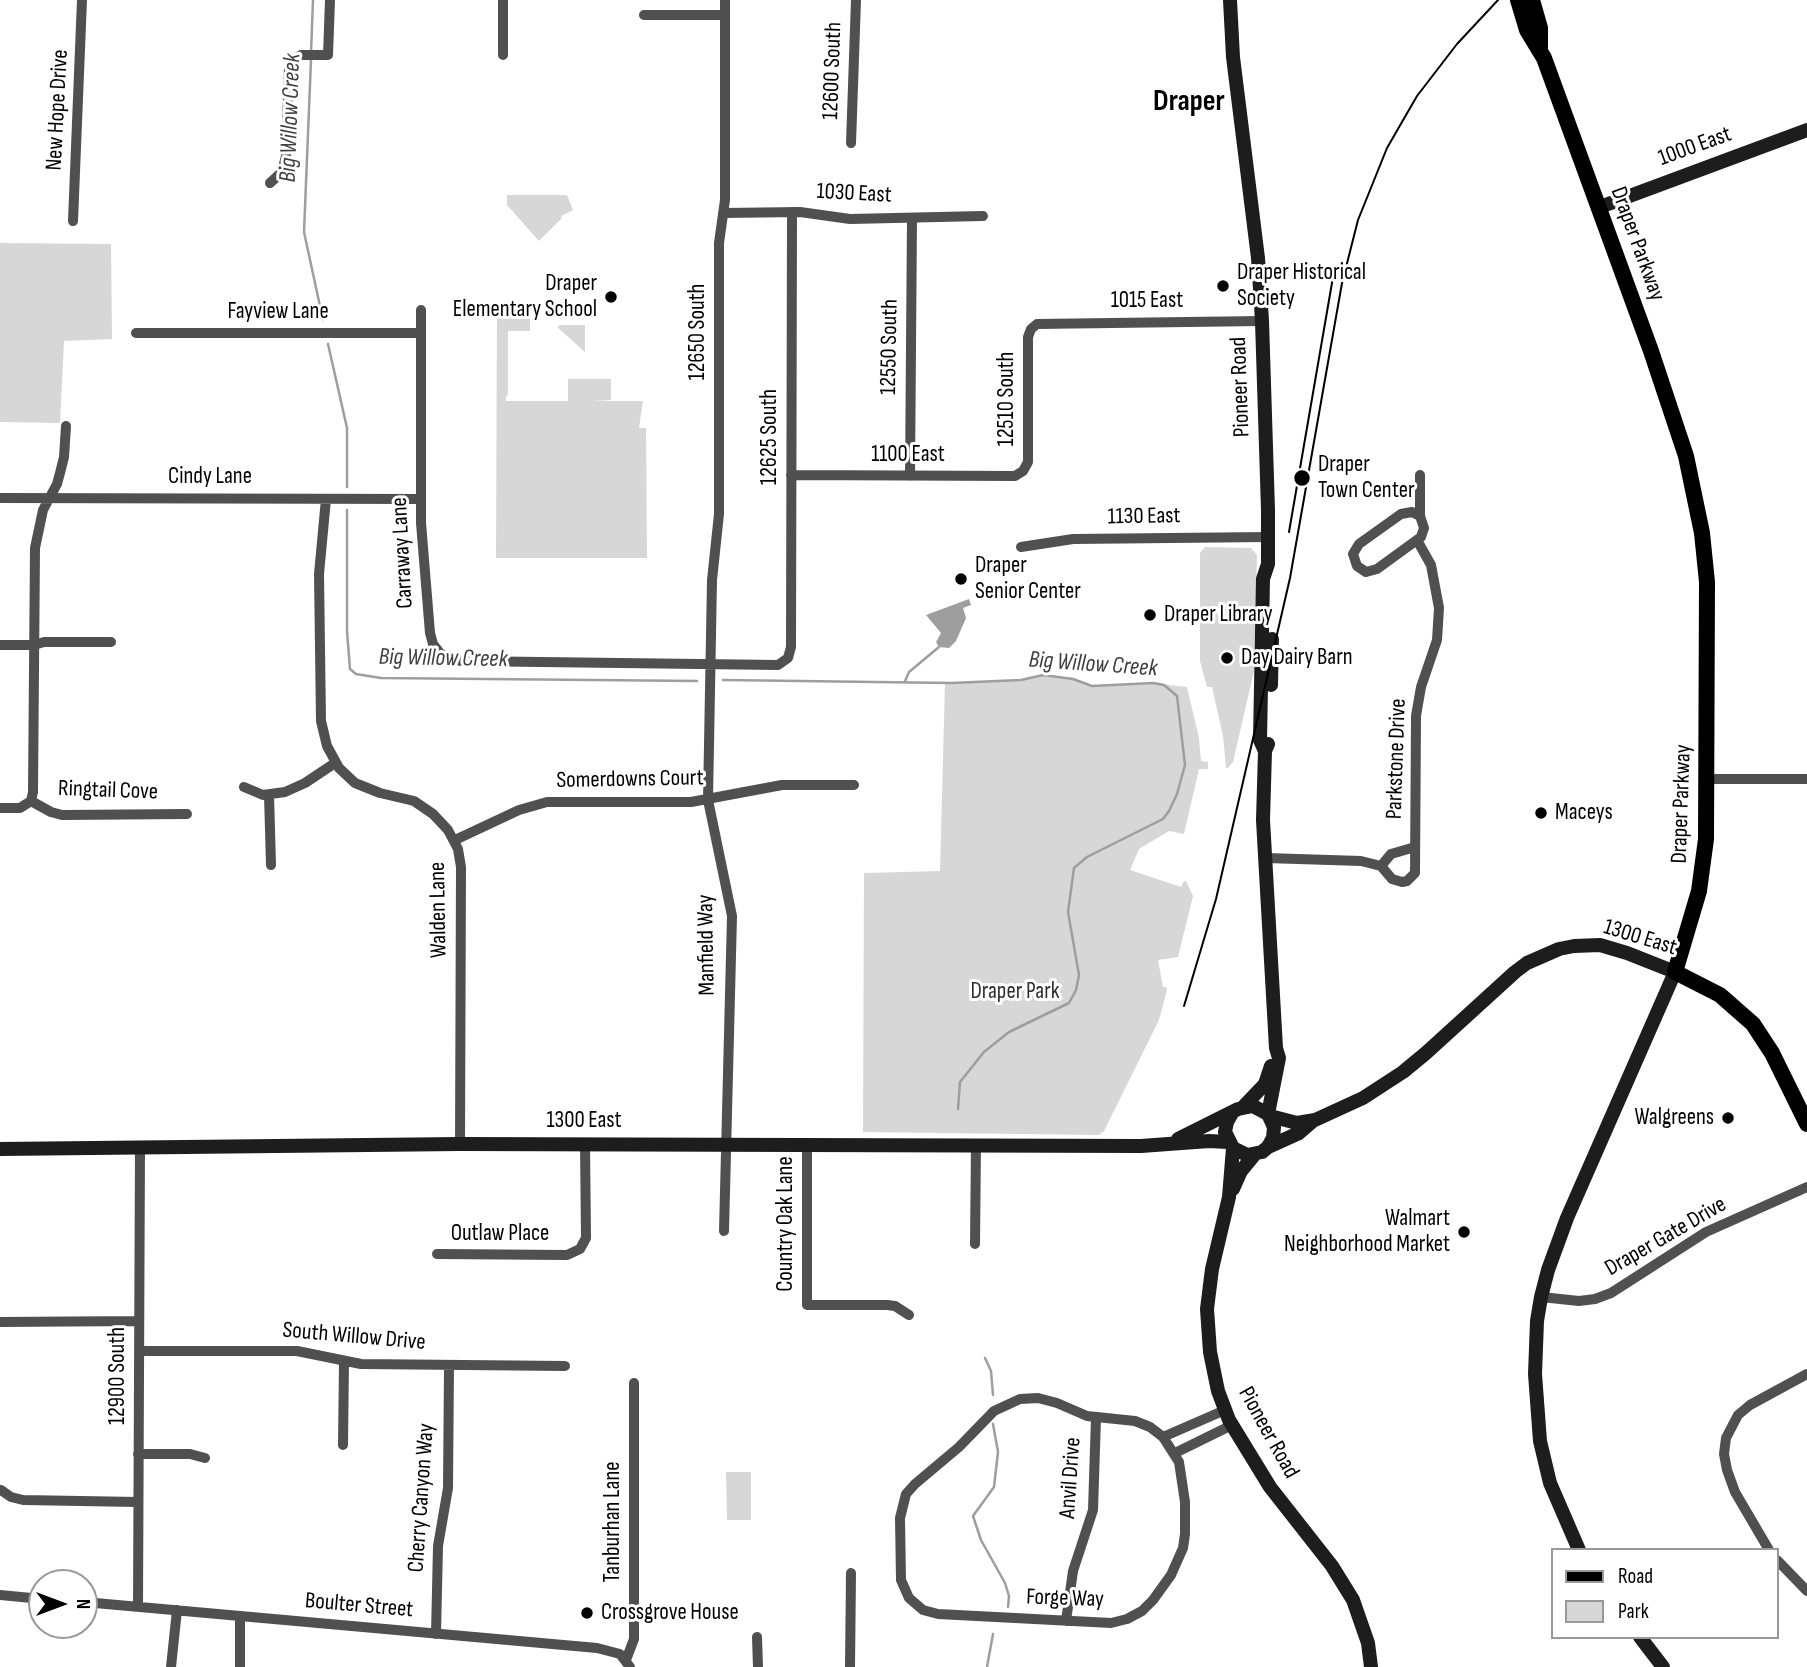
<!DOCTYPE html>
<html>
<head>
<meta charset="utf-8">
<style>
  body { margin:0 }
  #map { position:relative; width:1807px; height:1667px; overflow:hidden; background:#fff; font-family:"Sofia Sans Condensed",sans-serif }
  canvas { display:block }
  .legend { position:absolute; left:1551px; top:1548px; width:228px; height:91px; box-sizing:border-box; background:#fff; border:2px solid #999; margin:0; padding:9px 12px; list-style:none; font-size:21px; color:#000 }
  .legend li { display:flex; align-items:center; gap:14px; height:35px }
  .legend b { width:35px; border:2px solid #999 }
  .north { position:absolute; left:28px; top:1569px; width:70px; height:70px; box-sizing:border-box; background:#fff; border:2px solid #999; border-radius:50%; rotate:90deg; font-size:19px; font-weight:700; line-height:28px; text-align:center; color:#000 }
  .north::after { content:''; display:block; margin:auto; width:24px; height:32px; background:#000; clip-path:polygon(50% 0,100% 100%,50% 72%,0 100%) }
</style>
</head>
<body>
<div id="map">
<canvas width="1807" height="1667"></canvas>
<ul class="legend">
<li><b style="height:9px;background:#000"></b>Road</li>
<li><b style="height:19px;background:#d7d7d7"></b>Park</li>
</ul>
<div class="north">N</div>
</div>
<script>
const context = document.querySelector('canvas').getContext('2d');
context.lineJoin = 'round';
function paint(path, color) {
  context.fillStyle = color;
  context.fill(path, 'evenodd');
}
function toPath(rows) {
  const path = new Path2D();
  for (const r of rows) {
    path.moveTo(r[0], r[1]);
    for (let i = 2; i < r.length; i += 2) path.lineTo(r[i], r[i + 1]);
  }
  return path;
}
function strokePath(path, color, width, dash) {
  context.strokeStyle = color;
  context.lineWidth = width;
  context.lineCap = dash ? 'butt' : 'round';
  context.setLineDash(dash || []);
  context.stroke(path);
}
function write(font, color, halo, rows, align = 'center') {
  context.font = font + ' "Sofia Sans Condensed",sans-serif';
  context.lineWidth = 6;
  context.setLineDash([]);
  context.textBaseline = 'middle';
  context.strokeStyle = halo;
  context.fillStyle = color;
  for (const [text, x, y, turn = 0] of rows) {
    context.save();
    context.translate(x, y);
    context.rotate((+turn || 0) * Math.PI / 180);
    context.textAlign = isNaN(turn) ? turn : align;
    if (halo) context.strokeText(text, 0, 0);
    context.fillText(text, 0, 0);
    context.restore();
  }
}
paint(toPath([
  [507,195,567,195,573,210,561,216,562,218,539,241,507,205],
  [0,243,111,244,112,339,64,341,60,423,0,422],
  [497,309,530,309,530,331,508,331,508,395,506,396,506,401,568,401,568,379,611,379,611,400,593,401,643,401,639,428,646,428,647,558,496,558],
  [560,325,585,325,585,352,557,327],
  [1205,547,1251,548,1257,555,1254,671,1233,762,1228,768,1226,768,1223,736,1212,687,1207,687,1200,661,1200,553],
  [1043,675,1073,679,1092,686,1153,683,1187,687,1199,738,1201,761,1208,762,1208,769,1199,769,1184,834,1169,831,1139,849,1130,870,1181,887,1184,881,1186,881,1193,896,1178,957,1158,960,1163,987,1166,987,1167,990,1159,1020,1104,1131,1099,1135,863,1132,864,873,940,871,945,683,1021,680],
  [726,1472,751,1472,751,1520,727,1520]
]), '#d7d7d7');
paint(toPath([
  [969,599,971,605,963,608,966,618,956,641,949,648,939,647,936,642,941,633,926,615]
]), '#9e9e9e');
strokePath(toPath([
  [311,53,313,0],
  [311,60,304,232,323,320],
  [328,344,347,428,347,487],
  [347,510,347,631,350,669,356,674,381,678,697,681],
  [723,680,951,683,1021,680,1043,675,1073,679,1092,686,1153,683,1164,685,1177,696,1185,765,1177,794,1169,811,1163,819,1087,857,1074,868,1068,912,1079,975,1076,990,1069,1003,1009,1032,984,1052,960,1082,958,1109],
  [905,681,909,672,939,647],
  [985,1358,991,1371,993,1395],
  [993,1424,998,1452,994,1487,973,1516,981,1540,1005,1583,1009,1596,1008,1607],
  [987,1667,993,1634]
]), '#9e9e9e', 2.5);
strokePath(toPath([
  [644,15,725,15],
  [503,55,503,0],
  [851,143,856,0],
  [270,183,282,172,286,156,289,68,293,60,301,55,328,55,330,0],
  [723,213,800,212,850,219,983,216],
  [73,221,82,0],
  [421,310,421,523,430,633,433,644,440,653,450,659,462,661,778,665,788,658,791,647,792,212],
  [136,333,420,333],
  [791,475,1015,476,1023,471,1028,462,1028,337,1031,329,1037,324,1262,321],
  [910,476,912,218],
  [0,498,420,499],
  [326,499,319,574,321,721,327,746,339,768,355,783,380,793,414,801,433,814,448,830,458,849,461,867,460,1144],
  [1420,516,1412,512,1401,514,1359,544,1353,554,1357,566,1366,572,1377,569,1421,537,1424,528,1420,516,1420,475],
  [1021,547,1073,539,1268,537],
  [0,645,34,645,44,642,111,642],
  [1707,779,1807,779],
  [244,787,263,795,285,792,305,783,335,763],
  [269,795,271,865],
  [31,801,33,792,35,548,43,510,57,484,60,473,64,457,66,426],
  [31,801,51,812,62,815,187,814],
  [0,808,20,808,31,801],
  [455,840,519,810,547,802,691,802,782,785,854,785],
  [1266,858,1361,861,1381,866,1392,879,1402,882,1407,881,1415,873,1416,716,1421,687,1437,640,1439,608,1431,565,1417,540],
  [1381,866,1391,854,1415,847],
  [807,1144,807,1305,887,1305,895,1306,909,1315],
  [724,1231,732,916,708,800,712,580,719,514,719,243,725,200,725,0],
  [975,1244,976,1144],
  [437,1254,567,1255,580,1249,586,1238,585,1144],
  [1541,1297,1579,1301,1595,1299,1611,1293,1706,1232,1807,1187],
  [0,1322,139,1321],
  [139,1351,297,1351,361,1364,565,1366],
  [1038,1398,1057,1403,1087,1416,1135,1421,1150,1427,1163,1437,1179,1462,1185,1502,1185,1534,1183,1548,1171,1575,1153,1600,1142,1611,1127,1619,1111,1623,938,1614,923,1610,909,1598,901,1580,900,1518,906,1494,915,1484,959,1447,994,1411,1020,1399,1038,1398],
  [1163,1437,1225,1410],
  [343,1445,344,1361],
  [1175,1453,1232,1425],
  [138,1454,190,1454,205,1458],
  [1,1490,11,1497,23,1500,138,1502],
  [1769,1550,1735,1492,1727,1470,1724,1454,1726,1438,1738,1415,1750,1405,1807,1374],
  [1777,1560,1807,1591],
  [0,1595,42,1599],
  [84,1602,597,1648,620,1654,630,1667],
  [138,1607,140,1146],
  [240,1616,240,1667],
  [1066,1621,1073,1571,1093,1510,1096,1418],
  [436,1634,438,1546,448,1488,449,1365],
  [757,1637,758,1667],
  [626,1660,634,1639,634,1383],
  [171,1667,177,1610],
  [850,1667,851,1573]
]), '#505050', 10);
strokePath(toPath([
  [1230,0,1233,57,1258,258,1262,321,1268,510,1268,564,1263,579,1260,740,1265,751],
  [1600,207,1807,130],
  [1271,685,1272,639],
  [1244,1106,1265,1084,1271,1066],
  [1268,1114,1279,1058,1276,1048,1263,820,1265,751,1268,744],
  [1270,1116,1297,1123,1315,1120,1363,1098,1403,1072,1426,1053,1515,972,1527,963,1559,949,1574,946,1600,945,1627,953,1675,972,1567,1218,1548,1270,1541,1297,1537,1321,1535,1374,1540,1441,1550,1483,1579,1550],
  [1178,1139,1238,1109,1253,1106,1268,1114,1274,1127,1273,1138,1268,1147,1262,1152,1247,1155,1233,1148,1225,1132,1227,1122,1232,1113],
  [1268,1147,1299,1133,1314,1120],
  [1233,1148,1229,1197,1212,1269,1207,1309,1210,1352,1218,1391,1229,1420,1270,1487,1332,1566,1353,1600,1368,1643,1371,1667],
  [0,1149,460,1144,1141,1146,1209,1141,1228,1142],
  [1233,1189,1241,1171,1255,1154],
  [1640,1637,1663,1667]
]), '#1d1d1d', 14);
strokePath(toPath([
  [1518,0,1527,30,1544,58,1651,351,1686,456,1702,533,1707,582,1706,839,1699,891,1675,972,1720,995,1753,1024,1772,1053,1807,1124],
  [1532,0,1540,28,1540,48]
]), '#000', 16);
strokePath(toPath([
  [1289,532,1333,277],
  [1184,1006,1216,899,1290,578,1342,283,1358,220,1387,148,1417,96,1457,44,1498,0]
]), '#000', 2);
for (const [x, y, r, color] of [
  [1223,286,7,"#000"],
  [611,297,7,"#000"],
  [1302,478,9,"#000"],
  [961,579,7,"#000"],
  [1150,615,7,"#000"],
  [1227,658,7,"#000"],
  [1541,813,7,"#000"],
  [1728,1118,7,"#000"],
  [1464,1232,7,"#000"],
  [587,1613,7,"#000"]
]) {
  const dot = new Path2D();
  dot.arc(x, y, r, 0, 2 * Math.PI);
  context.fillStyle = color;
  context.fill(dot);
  strokePath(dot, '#fff', 2.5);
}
write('23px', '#000', '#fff', [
  ["12600 South",833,71,-88],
  ["New Hope Drive",58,110,-87],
  ["1000 East",1695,147,-20],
  ["1030 East",854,194,3],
  ["Draper Parkway",1637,244,70],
  ["1015 East",1147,301],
  ["Fayview Lane",278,312],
  ["12650 South",698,332,-90],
  ["12550 South",890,347,-89],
  ["Pioneer Road",1241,387,-92],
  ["12510 South",1007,399,-90],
  ["12625 South",770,437,-90],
  ["1100 East",908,455],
  ["Cindy Lane",210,477],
  ["1130 East",1144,517,-1],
  ["Carraway Lane",403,553,-93],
  ["Parkstone Drive",1397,759,-88],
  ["Somerdowns Court",630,780,-1],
  ["Ringtail Cove",108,791,2],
  ["Draper Parkway",1682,804,-88],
  ["Walden Lane",439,910,-91],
  ["1300 East",1640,938,17],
  ["Manfield Way",707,945,-91],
  ["1300 East",584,1121],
  ["Country Oak Lane",786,1224,-90],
  ["Outlaw Place",500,1234],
  ["Draper Gate Drive",1666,1237,-30],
  ["South Willow Drive",354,1337,5],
  ["12900 South",118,1376,-90],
  ["Pioneer Road",1268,1433,61],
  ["Anvil Drive",1071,1478,-86],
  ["Cherry Canyon Way",422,1498,-86],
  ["Tanburhan Lane",613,1522,-90],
  ["Forge Way",1065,1599,2],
  ["Boulter Street",359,1606,5]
]);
write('23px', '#000', '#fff', [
  ["Draper Historical",1237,273],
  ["Society",1237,299],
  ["Draper",597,284,"right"],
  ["Elementary School",597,310,"right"],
  ["Draper",1318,465],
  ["Town Center",1318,491],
  ["Draper",975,566],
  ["Senior Center",975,592],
  ["Draper Library",1164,615],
  ["Day Dairy Barn",1241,658],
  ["Maceys",1555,813],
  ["Walgreens",1714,1118,"right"],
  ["Walmart",1450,1219,"right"],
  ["Neighborhood Market",1450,1245,"right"],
  ["Crossgrove House",601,1613]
], 'left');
write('23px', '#2e2e2e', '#fff', [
  ["Draper Park",1015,992]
]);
write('italic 24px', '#3f3f3f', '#fff', [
  ["Big Willow Creek",291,118,-88],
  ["Big Willow Creek",443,659,1],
  ["Big Willow Creek",1093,665,4]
]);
write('bold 30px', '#000', '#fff', [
  ["Draper",1189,102]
]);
</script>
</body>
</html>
